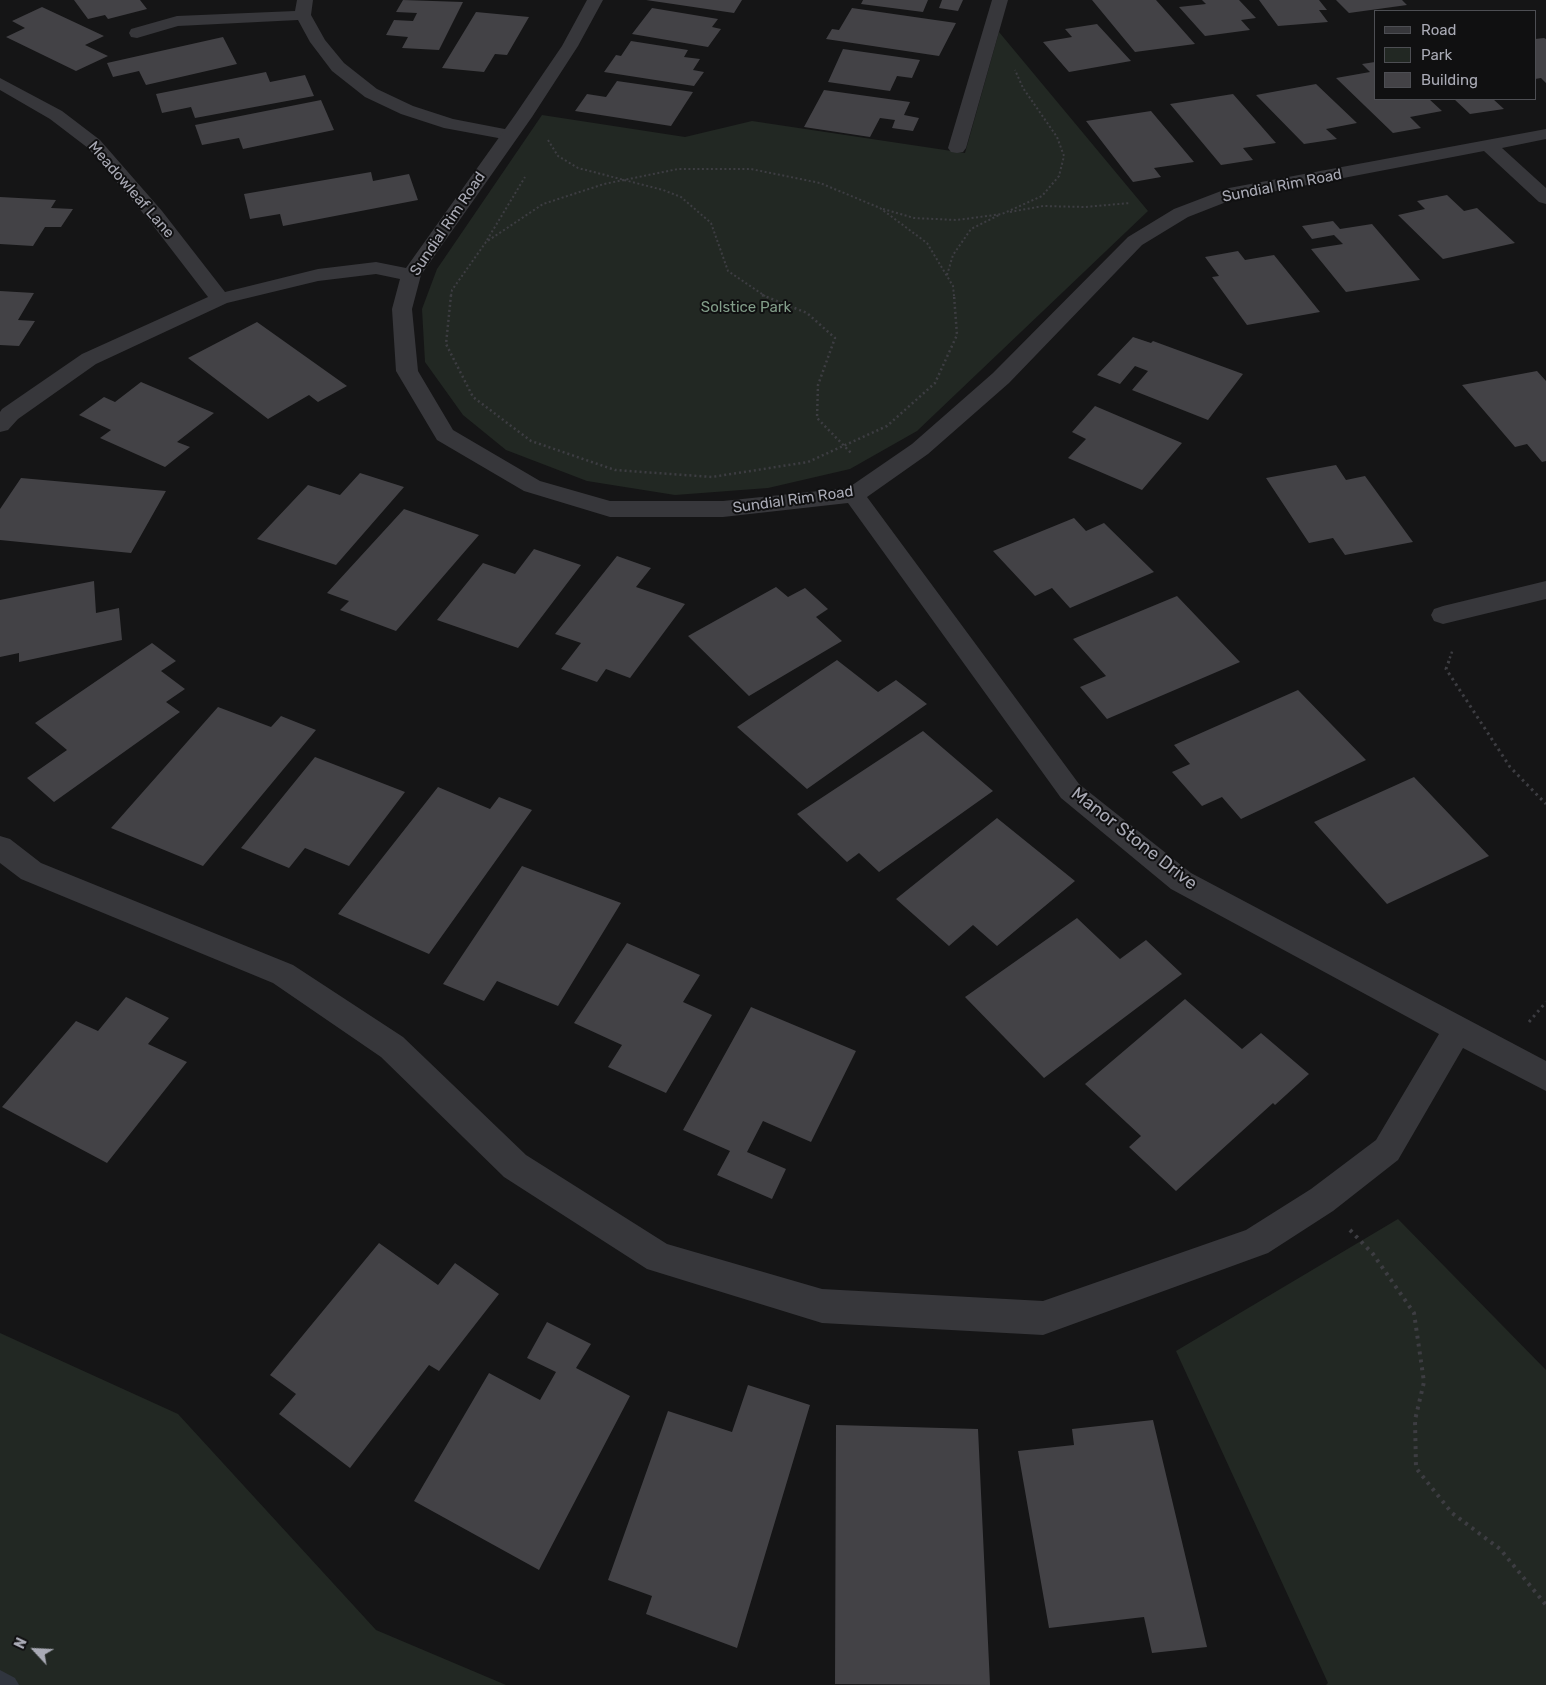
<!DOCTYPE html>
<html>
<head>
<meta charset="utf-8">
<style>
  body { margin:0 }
  #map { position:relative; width:1546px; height:1685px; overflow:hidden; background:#151516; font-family:Rubik,sans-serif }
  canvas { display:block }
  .legend { position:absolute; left:1374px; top:10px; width:162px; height:90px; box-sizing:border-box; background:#101011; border:1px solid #4d4e53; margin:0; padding:6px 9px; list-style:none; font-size:15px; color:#a9aab5 }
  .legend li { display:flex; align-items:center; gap:10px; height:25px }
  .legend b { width:25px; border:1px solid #4d4e53 }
  .north { position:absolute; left:10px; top:1625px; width:50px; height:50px; -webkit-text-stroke:4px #101011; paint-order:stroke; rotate:295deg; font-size:14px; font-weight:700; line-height:20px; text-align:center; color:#a9aab5 }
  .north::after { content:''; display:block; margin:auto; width:18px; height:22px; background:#a9aab5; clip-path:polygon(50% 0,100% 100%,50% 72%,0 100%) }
</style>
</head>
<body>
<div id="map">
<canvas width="1546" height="1685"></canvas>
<ul class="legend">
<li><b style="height:6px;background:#37373b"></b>Road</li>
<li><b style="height:14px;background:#222823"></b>Park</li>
<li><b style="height:14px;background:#434246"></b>Building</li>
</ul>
<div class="north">N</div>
</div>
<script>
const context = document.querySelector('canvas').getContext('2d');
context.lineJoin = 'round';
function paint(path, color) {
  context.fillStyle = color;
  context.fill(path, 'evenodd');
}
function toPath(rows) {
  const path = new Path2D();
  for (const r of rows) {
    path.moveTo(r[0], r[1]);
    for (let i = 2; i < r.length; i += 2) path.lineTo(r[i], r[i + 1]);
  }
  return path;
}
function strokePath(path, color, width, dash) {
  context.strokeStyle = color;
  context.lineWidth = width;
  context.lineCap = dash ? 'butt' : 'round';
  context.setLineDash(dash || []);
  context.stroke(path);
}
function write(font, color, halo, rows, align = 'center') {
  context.font = font + ' Rubik,sans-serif';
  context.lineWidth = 4;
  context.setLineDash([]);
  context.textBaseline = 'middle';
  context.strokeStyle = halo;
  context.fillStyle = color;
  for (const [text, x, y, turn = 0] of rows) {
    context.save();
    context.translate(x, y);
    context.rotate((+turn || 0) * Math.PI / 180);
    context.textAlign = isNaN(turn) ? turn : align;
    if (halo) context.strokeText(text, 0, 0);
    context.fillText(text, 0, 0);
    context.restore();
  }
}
paint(toPath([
  [999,32,1148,211,917,431,850,469,768,488,675,495,587,481,506,450,463,415,425,362,422,309,437,269,542,115,685,137,752,121,965,153],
  [1398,1219,1546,1370,1546,1685,1326,1685,1328,1683,1176,1351],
  [0,1333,178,1414,376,1630,506,1685,0,1685]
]), '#222823');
paint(toPath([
  [0,1670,15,1678,19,1685,0,1685,0,1670]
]), '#30353e');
paint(toPath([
  [74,0,140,0,147,9,108,19,105,15,88,19],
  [403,0,463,2,439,50,402,48,408,37,386,35,394,20,413,21,417,13,396,12],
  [646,0,742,0,734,13],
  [863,0,928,0,923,12,861,4],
  [942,0,963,0,958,11,939,8],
  [1092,0,1156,0,1195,44,1135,52],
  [1202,0,1239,0,1256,18,1241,20,1250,30,1205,36,1179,7,1206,4],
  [1259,0,1319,0,1327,10,1319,10,1328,22,1278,26],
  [1336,0,1402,0,1407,5,1349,13],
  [42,7,104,36,85,45,108,56,76,71,6,37,25,28,12,21],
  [652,8,718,19,712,27,721,29,708,47,632,34],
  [852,8,956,23,939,56,826,39,832,29,839,30],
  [476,12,529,17,507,55,495,54,484,72,442,68],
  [1097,24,1131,61,1069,72,1043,42,1072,37,1065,29],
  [223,37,237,64,146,85,139,71,113,77,107,63],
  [1544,38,1546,39,1546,83,1541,78,1535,79,1535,39],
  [631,41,688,50,684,57,700,59,693,70,704,72,694,86,604,72,616,55,621,56],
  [843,49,920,60,912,78,897,76,890,91,828,82],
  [1375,62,1375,99,1429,99,1442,111,1410,117,1421,128,1393,133,1336,78,1370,72,1362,64],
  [266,72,270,82,305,75,314,96,195,118,191,107,162,113,156,94],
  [617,81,693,92,671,126,575,111,587,94,606,97],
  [1316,84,1357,123,1326,129,1337,139,1304,144,1256,95],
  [824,90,910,102,904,115,919,118,913,131,892,128,895,120,880,118,870,137,804,127],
  [1233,94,1276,143,1243,148,1253,160,1221,165,1170,104],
  [1454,99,1493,99,1504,109,1470,114],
  [321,100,334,130,243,149,239,138,202,145,195,125],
  [1151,111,1194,162,1154,168,1161,177,1133,182,1086,121],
  [371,172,373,181,409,174,418,200,283,226,280,214,250,219,244,194],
  [1447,195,1464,211,1477,208,1515,243,1443,259,1398,215,1425,209,1417,201],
  [0,197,56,200,51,208,73,209,61,227,45,227,33,246,0,244],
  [1333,221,1340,229,1372,224,1420,280,1346,292,1311,249,1343,244,1334,235,1312,239,1302,226],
  [1238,251,1245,260,1274,255,1320,312,1247,325,1212,277,1219,276,1205,257],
  [0,291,34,293,18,320,35,321,19,346,0,345],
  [257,322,347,386,318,402,309,395,268,419,188,358],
  [1133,337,1151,343,1153,341,1243,374,1208,420,1132,390,1148,371,1135,366,1120,384,1097,375],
  [1537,371,1546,381,1546,461,1542,462,1527,444,1515,447,1462,385],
  [141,382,214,413,177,442,190,447,165,467,100,438,111,430,79,415,104,397,115,402],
  [1095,406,1182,443,1142,490,1068,458,1086,439,1072,432],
  [1336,465,1346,480,1365,476,1413,542,1345,555,1333,538,1309,543,1266,478],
  [360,473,404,487,336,565,257,539,308,485,340,495],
  [21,478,166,491,131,553,0,540,0,509],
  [404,509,479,535,396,631,340,610,349,601,327,593],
  [1074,518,1086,531,1104,523,1154,572,1070,608,1052,588,1035,596,993,551],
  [534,549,581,565,518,648,437,620,483,563,515,574],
  [617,556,651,568,636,587,685,604,630,678,606,669,597,682,561,669,581,643,555,634],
  [94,581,96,613,119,608,122,640,19,662,19,653,0,657,0,600],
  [776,587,788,597,805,588,828,609,816,617,842,641,749,696,688,636],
  [1177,596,1240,662,1107,719,1080,687,1106,676,1073,639],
  [152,643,176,661,161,671,185,689,166,702,180,712,54,802,27,778,67,750,35,723],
  [837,660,878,692,896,680,927,704,807,789,737,727],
  [1298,690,1366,760,1241,819,1222,797,1202,806,1172,772,1190,764,1174,745],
  [218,707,271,727,281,716,316,730,203,866,111,828],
  [923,731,993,791,879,872,859,853,847,862,797,814],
  [315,757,405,792,349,866,305,848,289,868,241,848],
  [1414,777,1489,856,1387,904,1314,822],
  [438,787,490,809,499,797,532,810,429,954,338,914],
  [997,818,1075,881,997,946,973,925,949,946,896,899],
  [522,866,621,903,558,1006,497,981,484,1001,443,984],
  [1077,918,1120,959,1146,940,1182,974,1044,1078,965,997],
  [627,943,700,975,683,1002,712,1015,666,1093,608,1067,622,1045,574,1023],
  [126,997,169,1018,148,1044,187,1062,107,1163,2,1107,76,1021,98,1031],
  [1185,999,1242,1049,1261,1033,1309,1074,1275,1105,1273,1103,1176,1191,1129,1147,1141,1136,1085,1084],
  [751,1007,856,1051,811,1142,763,1121,747,1152,786,1169,772,1199,717,1175,730,1151,683,1130],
  [379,1243,438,1285,455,1263,499,1294,439,1371,429,1365,350,1468,279,1414,296,1394,270,1375],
  [547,1322,591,1344,576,1368,630,1396,539,1570,414,1501,489,1373,540,1400,556,1372,527,1358],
  [748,1385,810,1405,737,1648,646,1614,652,1596,608,1580,668,1411,732,1432],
  [1153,1420,1207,1647,1152,1653,1144,1617,1049,1628,1018,1451,1074,1445,1072,1429],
  [836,1425,978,1429,990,1685,835,1684]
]), '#434246');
strokePath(toPath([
  [548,140,558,156,578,168,663,190,681,197,711,223,728,271,765,296],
  [883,209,914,218,957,220,1002,214,1042,196,1059,176,1064,156,1057,137,1023,88,1015,70],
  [1010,212,1043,206,1085,207,1130,203],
  [487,240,525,177],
  [947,275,953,255,971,229,999,215],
  [451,296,452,290,486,242,543,204,604,184,678,169,751,169,820,183,880,208,927,243,953,286,954,296]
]), '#3d3d42', 2, [2, 2.5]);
strokePath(toPath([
  [451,295,446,344,473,397,531,441,615,470,712,477,808,462,887,426,935,383,957,335,954,295],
  [762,295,807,313,835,338,818,385,817,418,852,454],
  [1448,663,1453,649]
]), '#3d3d42', 2.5, [2, 3]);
strokePath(toPath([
  [1449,661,1446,669,1510,767,1546,804],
  [1529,1022,1546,1002]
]), '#3d3d42', 3, [2.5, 4]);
strokePath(toPath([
  [1350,1230,1373,1254,1414,1313,1424,1382,1415,1420,1416,1468,1452,1513,1500,1549,1546,1605]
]), '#3d3d42', 4, [3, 5]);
paint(toPath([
  [297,0,313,0,311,15,325,40,344,63,377,89,413,106,453,119,515,131,518,135,515,139,509,140,444,128,401,114,365,97,332,71,310,42,298,20,178,26,137,38,131,37,129,33,131,29,177,16,295,11,297,0]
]), '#37373b');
paint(toPath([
  [587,0,603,0,578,46,532,117,421,275,412,309,418,371,453,430,540,481,610,501,723,501,848,488,912,444,993,373,1128,237,1174,209,1229,188,1546,129,1546,139,1502,148,1546,188,1546,204,1539,202,1484,151,1234,199,1188,217,1142,245,1009,383,928,454,867,497,1079,784,1191,873,1546,1061,1546,1091,1463,1048,1398,1160,1333,1211,1268,1253,1043,1335,822,1323,647,1269,504,1177,381,1057,273,983,21,879,0,863,0,836,10,839,41,863,293,965,403,1037,526,1155,667,1244,822,1289,1043,1301,1246,1230,1311,1189,1376,1140,1439,1034,1171,889,1061,798,848,503,723,517,610,517,524,491,437,440,396,371,392,309,400,279,376,274,318,281,227,303,96,364,18,419,8,430,0,432,0,412,2,409,82,354,208,297,148,219,88,148,50,119,0,90,0,78,62,111,100,140,162,211,225,292,318,269,376,262,406,268,515,115,562,46,587,0],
  [992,0,1008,0,966,148,963,152,957,153,951,152,948,148,992,0],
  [1546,581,1546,599,1443,624,1434,621,1431,615,1434,609,1443,606,1546,581]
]), '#37373b');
write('15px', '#a9aab5', '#101011', [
  ["Sundial Rim Road",1282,186,-11],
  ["Meadowleaf Lane",131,190,49],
  ["Sundial Rim Road",448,224,-56],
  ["Sundial Rim Road",793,500,-8]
]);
write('15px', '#829d89', '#101011', [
  ["Solstice Park",746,308]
]);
write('18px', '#a9aab5', '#101011', [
  ["Manor Stone Drive",1134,839,38]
]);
</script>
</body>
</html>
